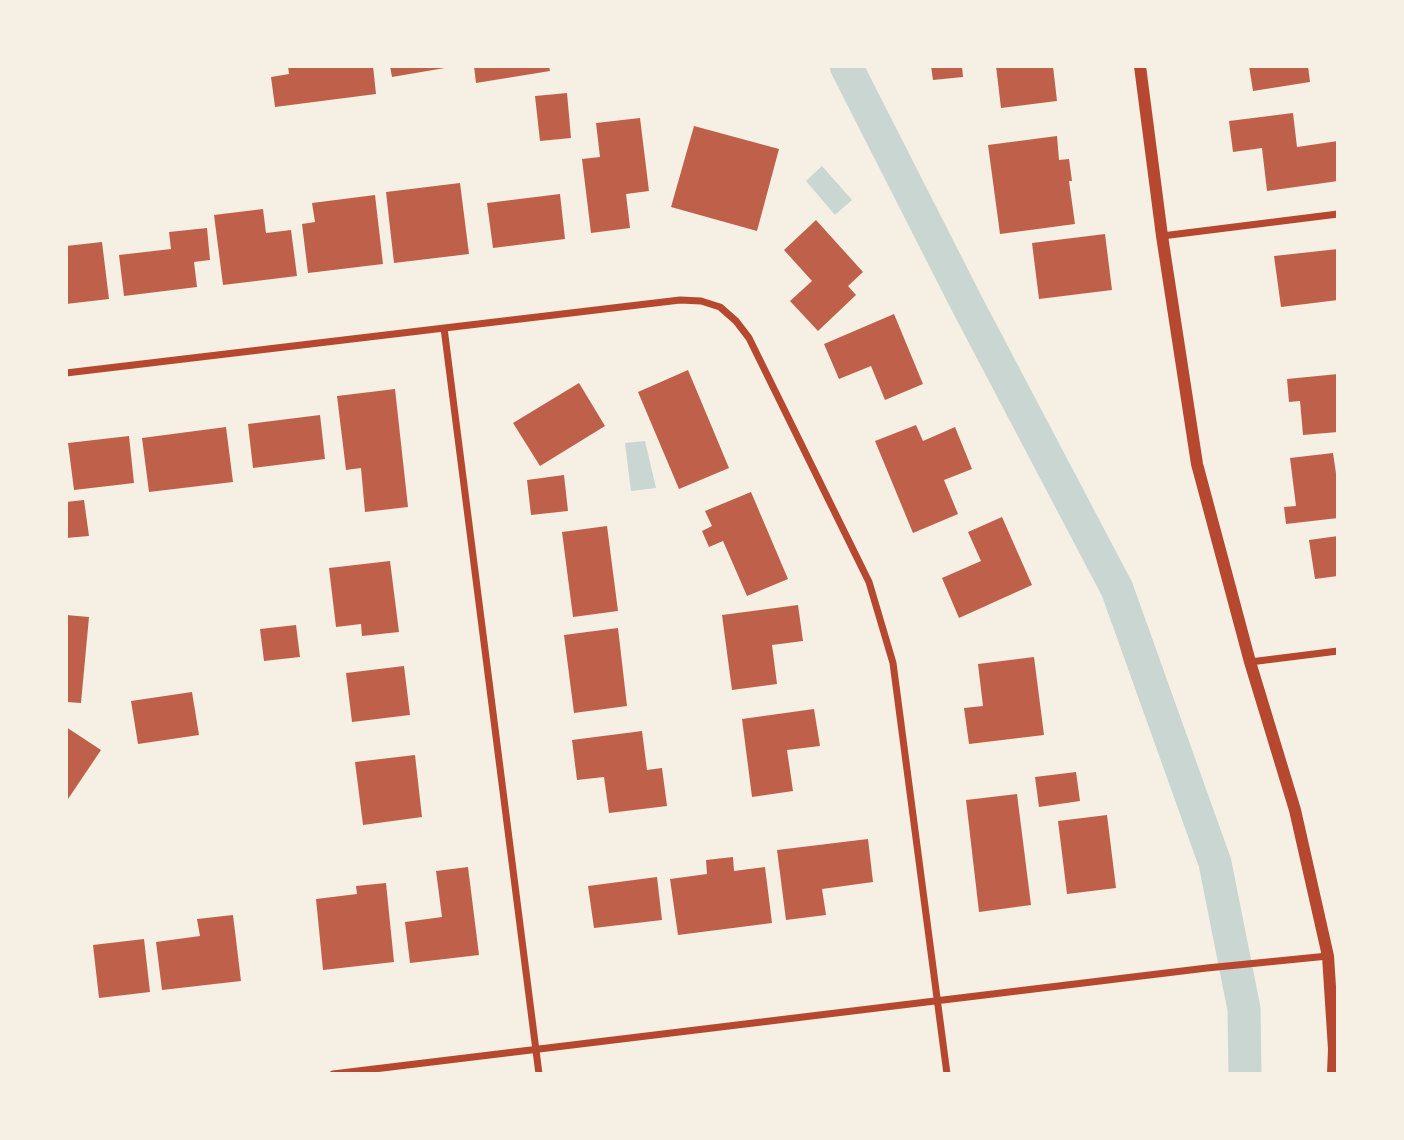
<!DOCTYPE html>
<html>
<head>
<meta charset="utf-8">
<style>
  body { margin:0 }
  #map { position:relative; width:1404px; height:1140px; overflow:hidden; background:#f6efe4; font-family:Arial,sans-serif }
  canvas { display:block }
  .frame { position:absolute; inset:0; border:68px solid #f6efe4; pointer-events:none }
</style>
</head>
<body>
<div id="map">
<canvas width="1404" height="1140"></canvas>
<div class="frame"></div>
</div>
<script>
const context = document.querySelector('canvas').getContext('2d');
context.lineJoin = 'round';
function paint(path, color) {
  context.fillStyle = color;
  context.fill(path, 'evenodd');
}
function toPath(rows) {
  const path = new Path2D();
  for (const r of rows) {
    path.moveTo(r[0], r[1]);
    for (let i = 2; i < r.length; i += 2) path.lineTo(r[i], r[i + 1]);
  }
  return path;
}
function strokePath(path, color, width, dash) {
  context.strokeStyle = color;
  context.lineWidth = width;
  context.lineCap = dash ? 'butt' : 'round';
  context.setLineDash(dash || []);
  context.stroke(path);
}
paint(toPath([
  [822,166,852,200,835,215,806,181],
  [645,441,656,488,631,491,625,443]
]), '#c9d6d2');
strokePath(toPath([
  [846,66,967,304,1117,589,1215,863,1244,1009,1245,1074]
]), '#c9d6d2', 33);
paint(toPath([
  [288,66,373,66,376,94,275,107,271,77,289,74],
  [390,66,445,66,445,68,392,77],
  [474,66,549,66,550,71,476,83],
  [931,66,962,66,963,77,933,80],
  [996,66,1053,66,1057,101,1001,108],
  [1249,66,1308,66,1310,82,1253,91],
  [567,93,571,138,540,141,535,96],
  [1293,113,1297,147,1338,141,1338,181,1267,191,1262,148,1233,152,1229,121],
  [640,118,649,191,626,194,630,228,591,233,582,159,600,157,596,123],
  [694,126,779,149,757,231,671,207],
  [1057,136,1059,160,1069,159,1072,181,1069,181,1075,224,1000,234,988,145],
  [460,183,469,254,394,263,386,192],
  [560,194,565,239,493,248,487,203],
  [375,195,383,264,308,273,302,224,315,222,312,203],
  [263,209,266,233,291,230,297,276,223,285,214,215],
  [816,220,863,272,848,286,856,295,818,331,790,301,812,281,784,250],
  [207,228,210,260,194,262,197,287,124,296,119,255,171,249,169,232],
  [1105,234,1112,290,1039,299,1032,243],
  [102,242,109,299,66,304,66,246],
  [1338,249,1338,300,1281,307,1274,256],
  [894,314,923,384,885,400,871,366,839,379,824,344],
  [688,370,729,468,679,489,638,392],
  [1338,374,1338,432,1303,435,1300,401,1289,402,1287,379],
  [579,383,605,426,540,466,513,423],
  [395,389,408,507,365,512,361,468,346,470,337,396],
  [320,415,325,459,253,468,248,424],
  [916,425,923,441,955,427,972,469,944,480,958,514,913,533,875,441],
  [226,427,233,482,149,492,142,438],
  [129,436,134,483,74,490,68,443],
  [1333,453,1338,487,1338,518,1286,524,1284,507,1296,506,1290,458],
  [564,475,568,511,531,515,527,480],
  [751,492,788,579,747,596,723,541,709,547,702,531,712,526,705,511],
  [84,500,89,536,66,538,66,502],
  [1002,517,1032,585,959,618,942,578,981,561,968,532],
  [607,526,618,611,573,617,562,532],
  [1338,536,1338,576,1315,579,1309,540],
  [390,561,399,632,362,636,361,624,336,627,329,568],
  [798,605,803,641,772,645,777,684,732,690,722,615],
  [66,615,89,617,81,703,66,702],
  [296,625,300,657,264,661,260,629],
  [618,628,627,706,574,713,564,635],
  [1034,657,1044,735,969,744,964,708,983,706,978,664],
  [404,666,410,715,352,722,346,673],
  [192,692,199,735,138,744,131,701],
  [814,709,820,746,787,750,793,791,752,797,742,719],
  [66,727,101,750,66,802],
  [642,731,647,770,662,768,667,806,609,813,604,777,577,780,572,740],
  [415,755,422,817,363,825,355,762],
  [1076,772,1080,801,1039,807,1035,777],
  [1017,794,1031,905,979,912,966,800],
  [1107,815,1116,888,1067,894,1058,821],
  [868,839,873,882,822,889,826,915,786,920,777,850],
  [733,857,734,871,765,867,772,923,678,935,670,879,707,874,706,860],
  [468,867,479,955,410,963,405,922,442,917,436,871],
  [657,877,662,920,594,928,588,886],
  [386,883,394,962,323,970,316,899,357,894,356,886],
  [233,915,241,981,162,990,156,942,200,936,197,919],
  [144,939,150,992,99,998,93,945]
]), '#bf614a');
strokePath(toPath([
  [1162,236,1338,214],
  [444,328,539,1074],
  [66,373,680,300,701,301,720,307,736,321,749,338,869,582,893,663,947,1074],
  [1250,662,1338,651],
  [333,1074,1207,968,1328,956]
]), '#b5482f', 7);
strokePath(toPath([
  [1140,66,1162,236,1197,464,1250,662,1295,810,1328,956,1334,1049,1333,1074]
]), '#b5482f', 12);
</script>
</body>
</html>
